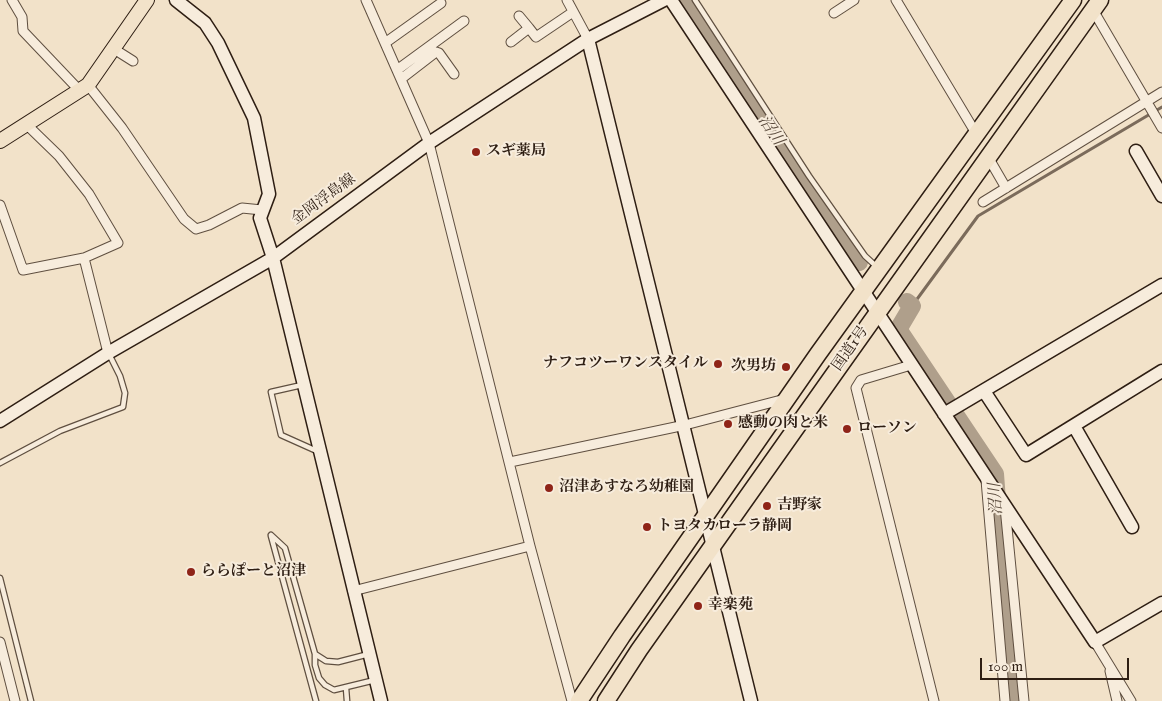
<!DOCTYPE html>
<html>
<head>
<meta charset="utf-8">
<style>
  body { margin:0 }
  #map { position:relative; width:1162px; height:701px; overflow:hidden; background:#f2e2c9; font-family:"IM FELL English",serif }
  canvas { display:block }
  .scale { position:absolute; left:980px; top:658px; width:149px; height:22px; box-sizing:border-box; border:2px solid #2e1e13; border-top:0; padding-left:6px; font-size:15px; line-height:18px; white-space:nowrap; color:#2e1e13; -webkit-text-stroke:4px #f7ecdc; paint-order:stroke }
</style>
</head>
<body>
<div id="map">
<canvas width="1162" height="701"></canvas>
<div class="scale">100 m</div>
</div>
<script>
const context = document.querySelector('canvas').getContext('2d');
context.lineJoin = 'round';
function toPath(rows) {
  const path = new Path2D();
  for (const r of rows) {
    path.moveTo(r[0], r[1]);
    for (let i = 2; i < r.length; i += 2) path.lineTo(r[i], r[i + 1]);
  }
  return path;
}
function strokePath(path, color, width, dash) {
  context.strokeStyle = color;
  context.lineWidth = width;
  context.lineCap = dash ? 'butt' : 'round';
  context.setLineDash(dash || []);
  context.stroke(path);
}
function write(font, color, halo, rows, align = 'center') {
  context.font = font + ' "IM FELL English","Noto Serif JP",serif';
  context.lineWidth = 4;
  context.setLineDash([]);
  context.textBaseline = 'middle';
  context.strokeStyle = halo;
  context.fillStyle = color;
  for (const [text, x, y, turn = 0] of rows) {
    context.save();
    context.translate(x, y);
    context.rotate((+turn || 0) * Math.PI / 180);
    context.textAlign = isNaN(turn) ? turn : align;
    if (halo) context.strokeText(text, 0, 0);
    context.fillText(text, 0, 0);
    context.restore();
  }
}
strokePath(toPath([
  [912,306,978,216,1162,107]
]), '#7b6b5b', 3);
strokePath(toPath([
  [682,0,859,262],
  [907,302,912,306,899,328,900,332,995,474,1012,701]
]), '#af9f8b', 18);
const lane = toPath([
  [695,0,809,176,865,256,877,267],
  [302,385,271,392,281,435,319,452],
  [0,463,60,431,123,407,125,393,120,376,109,354],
  [271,535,285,548,315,654,326,661,338,662,369,654],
  [271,536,316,701],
  [0,578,31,701],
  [315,654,315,665,319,678,325,685,334,690,375,680],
  [346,688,347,701]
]);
const street = toPath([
  [12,0,22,17,23,31,80,91],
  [366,0,429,143,530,546,572,701],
  [567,0,588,39],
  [896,0,977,135],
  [1093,10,1162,128],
  [834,13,854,0],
  [519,16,529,28],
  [511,42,529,28,536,37,573,12],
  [385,43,441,3],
  [114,49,133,61],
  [397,70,464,21],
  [401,79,436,52,439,53,454,74],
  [88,85,122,128,184,219,196,229,209,225,242,208,262,210],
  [26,124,59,156,89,194,118,243,84,258,108,353],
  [988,157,1006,188],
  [983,202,1162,92],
  [0,205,23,270,84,258],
  [911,365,861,380,856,388,934,701],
  [510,462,685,425,785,399],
  [986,480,1005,701],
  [1005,507,1024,701],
  [353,591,530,546],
  [0,642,15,701],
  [1095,642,1131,701],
  [1110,671,1117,701]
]);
const secondary = toPath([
  [176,0,205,23,218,43,254,118,269,194,260,218,273,258,381,701],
  [671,0,1095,642,1162,603],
  [588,39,751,701],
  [1136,151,1162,196],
  [984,391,1026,455,1162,371],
  [944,414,1162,285],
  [0,421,108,353,273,258,429,143,588,39,664,0],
  [1074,426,1132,527]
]);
const primary = toPath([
  [0,141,88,85,147,0]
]);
const highway = toPath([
  [579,701,622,636,818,354,1073,0],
  [606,701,639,650,839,367,1100,0]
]);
strokePath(lane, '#5f4f40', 7);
strokePath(street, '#5f4f40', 11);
strokePath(secondary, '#2e1e13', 15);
strokePath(primary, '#2e1e13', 16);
strokePath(highway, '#2e1e13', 19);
strokePath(lane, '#f7ecdc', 4.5);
strokePath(street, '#f7ecdc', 9);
strokePath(secondary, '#f7ecdc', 12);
strokePath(primary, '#f2e2c9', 14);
strokePath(highway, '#f2e2c9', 16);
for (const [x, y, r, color] of [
  [476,152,5,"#8f2418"],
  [718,364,5,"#8f2418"],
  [786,367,5,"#8f2418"],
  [728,424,5,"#8f2418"],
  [847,429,5,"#8f2418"],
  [549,488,5,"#8f2418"],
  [767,506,5,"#8f2418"],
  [647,527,5,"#8f2418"],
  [191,572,5,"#8f2418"],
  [698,606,5,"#8f2418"]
]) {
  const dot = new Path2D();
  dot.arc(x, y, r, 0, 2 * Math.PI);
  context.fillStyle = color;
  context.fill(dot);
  strokePath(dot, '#f7ecdc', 2);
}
write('bold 15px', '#2e1e13', '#f7ecdc', [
  ["スギ薬局",486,152],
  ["ナフコツーワンスタイル",708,364,"right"],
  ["次男坊",776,367,"right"],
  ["感動の肉と米",738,424],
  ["ローソン",857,429],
  ["沼津あすなろ幼稚園",559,488],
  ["吉野家",777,506],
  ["トヨタカローラ静岡",657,527],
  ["ららぽーと沼津",201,572],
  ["幸楽苑",708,606]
], 'left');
write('15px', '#2e1e13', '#f7ecdc', [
  ["金岡浮島線",324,200,-36],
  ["国道1号",851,349,-55]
]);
write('italic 16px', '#5b4b3d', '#f7ecdc', [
  ["沼川",770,131,56],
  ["沼川",997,499,-94]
]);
</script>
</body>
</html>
